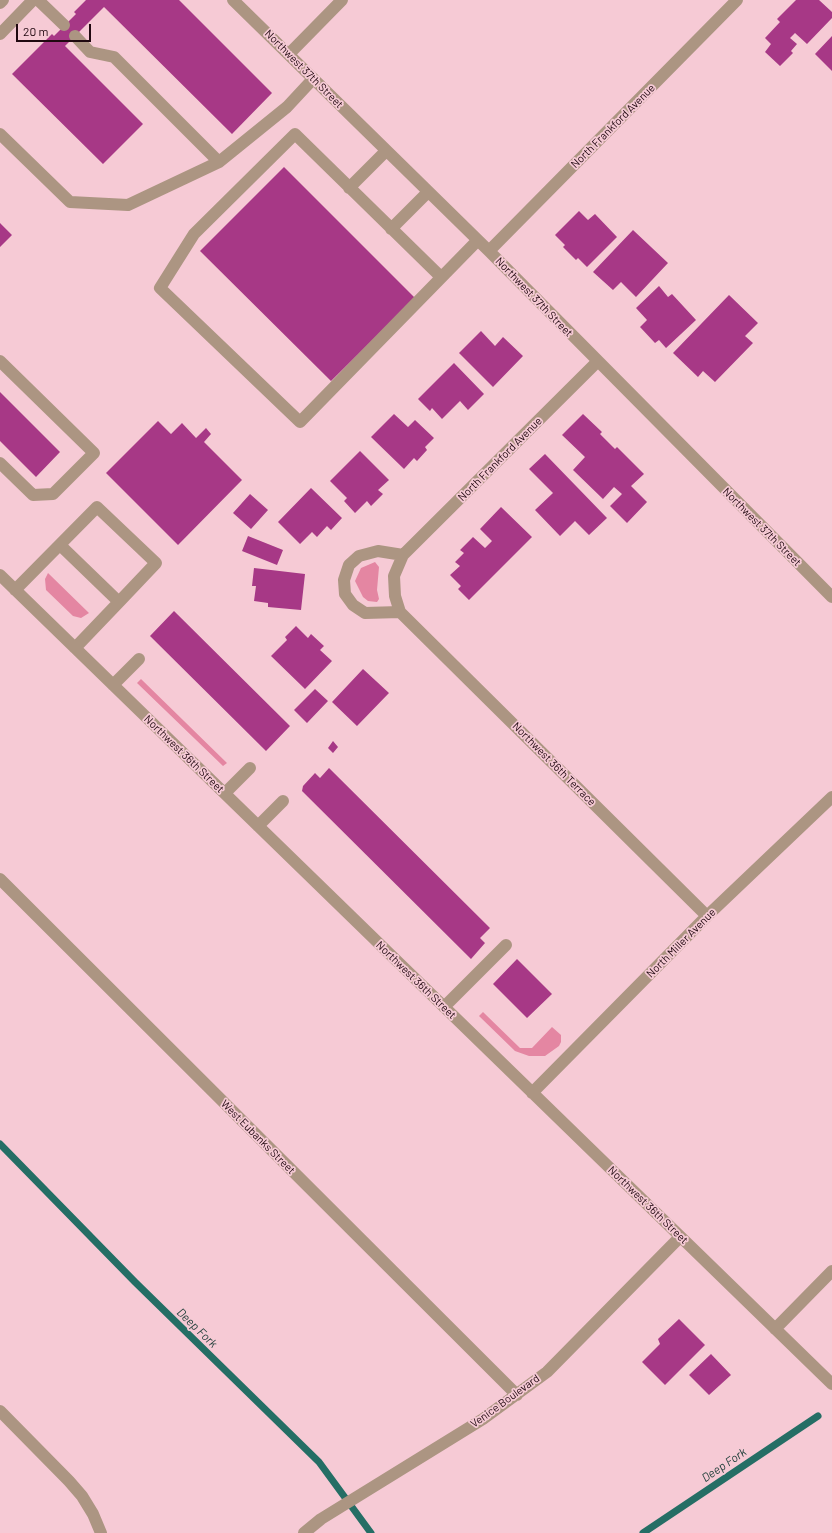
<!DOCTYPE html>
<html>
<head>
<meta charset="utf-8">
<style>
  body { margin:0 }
  #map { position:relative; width:832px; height:1533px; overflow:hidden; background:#f6cad5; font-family:Barlow,sans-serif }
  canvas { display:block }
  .scale { position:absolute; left:16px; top:24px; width:75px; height:18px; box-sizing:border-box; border:2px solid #200810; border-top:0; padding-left:5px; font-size:12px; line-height:14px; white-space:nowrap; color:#200810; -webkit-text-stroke:3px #f6cad5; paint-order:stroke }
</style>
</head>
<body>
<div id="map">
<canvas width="832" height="1533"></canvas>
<div class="scale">20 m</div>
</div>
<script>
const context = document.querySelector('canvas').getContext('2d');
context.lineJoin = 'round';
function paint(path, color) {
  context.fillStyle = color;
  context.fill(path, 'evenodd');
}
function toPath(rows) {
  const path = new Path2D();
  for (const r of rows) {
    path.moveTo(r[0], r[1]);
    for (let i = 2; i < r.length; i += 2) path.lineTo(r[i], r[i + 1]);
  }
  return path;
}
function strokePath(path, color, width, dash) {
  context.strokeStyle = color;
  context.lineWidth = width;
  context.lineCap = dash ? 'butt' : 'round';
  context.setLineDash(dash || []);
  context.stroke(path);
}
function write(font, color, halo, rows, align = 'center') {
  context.font = font + ' Barlow,sans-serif';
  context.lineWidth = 3.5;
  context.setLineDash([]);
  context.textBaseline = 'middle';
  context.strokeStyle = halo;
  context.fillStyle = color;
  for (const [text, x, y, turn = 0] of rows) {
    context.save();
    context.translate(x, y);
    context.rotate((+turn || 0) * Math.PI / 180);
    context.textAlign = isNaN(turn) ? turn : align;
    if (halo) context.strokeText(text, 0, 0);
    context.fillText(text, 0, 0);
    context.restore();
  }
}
paint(toPath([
  [375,562,379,567,377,590,379,599,377,602,368,601,363,597,355,581,361,568],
  [48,573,89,613,81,618,73,616,46,590,45,579],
  [141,679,227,763,223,766,137,683],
  [483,1012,520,1048,532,1048,552,1027,561,1035,561,1042,559,1046,545,1056,529,1056,515,1051,479,1016]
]), '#e486a2');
strokePath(toPath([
  [0,1144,135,1282,319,1462,371,1533],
  [643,1533,818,1416]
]), '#256e65', 7);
paint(toPath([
  [86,0,179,0,272,93,232,134,104,7,65,46,143,124,103,164,12,74,52,34,54,36,76,14,74,12],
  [796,0,819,0,832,12,832,18,807,44,795,33,790,38,797,44,791,51,793,53,780,66,765,52,771,44,765,38,780,22,777,19],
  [832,36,832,71,815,54],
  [284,167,415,298,331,381,200,251],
  [579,211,588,220,595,214,617,237,587,267,578,258,576,260,563,247,565,245,555,235],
  [0,223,12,235,0,247],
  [633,230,668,263,636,297,621,282,613,290,593,272],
  [659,286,668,297,672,294,696,320,666,348,659,340,655,343,640,327,647,320,636,308],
  [729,295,758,323,745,336,753,343,715,382,703,371,698,377,673,353],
  [481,331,495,346,503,337,523,356,493,387,459,353],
  [454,363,484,394,468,410,460,401,442,419,432,408,430,411,418,399],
  [0,392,60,452,36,477,0,441],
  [394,414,408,427,415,420,434,438,425,447,427,450,417,461,414,458,404,469,371,437],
  [583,414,602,432,600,434,615,449,617,447,644,474,631,486,647,502,627,523,610,506,622,494,614,487,603,499,573,470,585,457,562,435],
  [158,421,171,434,182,423,196,438,206,428,211,434,204,442,242,480,178,545,106,473],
  [360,451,389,480,378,490,383,494,371,506,367,501,355,513,344,501,347,498,330,481],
  [545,454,607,518,589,535,575,521,560,536,535,510,553,493,529,469],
  [311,488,342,518,331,530,327,526,317,537,312,532,300,544,278,522],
  [250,494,268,510,251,529,233,513],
  [501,507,532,537,469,600,458,589,461,586,450,575,460,566,455,562,464,553,460,550,473,537,485,548,492,541,480,529],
  [248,536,283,550,277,565,242,551],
  [254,568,305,574,301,610,268,607,268,603,254,601,256,586,252,586],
  [174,611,290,726,266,751,150,636],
  [296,626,308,638,311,634,324,646,320,650,332,661,305,689,271,656,287,640,285,637],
  [363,669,389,693,357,726,332,702],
  [315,689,328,701,307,723,294,710],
  [333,741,338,747,333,753,328,748],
  [329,768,490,928,480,938,485,943,471,959,302,791,303,786,315,773,320,778],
  [517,959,552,994,527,1018,493,984],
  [679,1319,705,1345,665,1385,642,1362,660,1344,658,1339],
  [711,1354,731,1375,709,1395,689,1375]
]), '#a73886');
strokePath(toPath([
  [38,0,64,25],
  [233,0,489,251,832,597],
  [0,3,3,0],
  [0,34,33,0],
  [75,36,90,52,114,57,219,162],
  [289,54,342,0],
  [0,134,70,202,128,205,219,162,287,107,313,79],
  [349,188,386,151],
  [391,229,428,192],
  [489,251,737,0],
  [441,277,295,134,194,234,160,288,300,422,477,241],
  [0,361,94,453,53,494,33,495,0,463],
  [597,362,403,555,394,576,395,596,400,612,707,916],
  [0,575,832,1384],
  [15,590,97,507,156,563,119,602,60,545],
  [400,612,365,613,353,605,345,594,344,580,349,565,359,556,378,551,403,555],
  [75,648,119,602],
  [113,685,139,659],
  [225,793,250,768],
  [258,826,283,801],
  [0,879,517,1395],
  [444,1007,506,945],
  [532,1093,707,916,832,797],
  [775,1329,832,1271],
  [0,1411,69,1481,82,1496,93,1514,101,1533],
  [304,1533,321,1519,483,1419,547,1372,680,1237]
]), '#ac9582', 12);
write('11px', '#200810', '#f6cad5', [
  ["Northwest 37th Street",304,69,45],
  ["North Frankford Avenue",613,126,-45],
  ["Northwest 37th Street",534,297,46],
  ["North Frankford Avenue",500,459,-45],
  ["Northwest 37th Street",762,527,45],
  ["Northwest 36th Street",184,754,44],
  ["Northwest 36th Terrace",554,764,45],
  ["North Miller Avenue",681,943,-45],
  ["Northwest 36th Street",416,980,44],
  ["West Eubanks Street",258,1137,45],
  ["Northwest 36th Street",648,1205,44],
  ["Venice Boulevard",505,1401,-36]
]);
write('italic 12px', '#1d3d38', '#f6cad5', [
  ["Deep Fork",197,1328,44],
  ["Deep Fork",724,1465,-34]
]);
</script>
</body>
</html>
